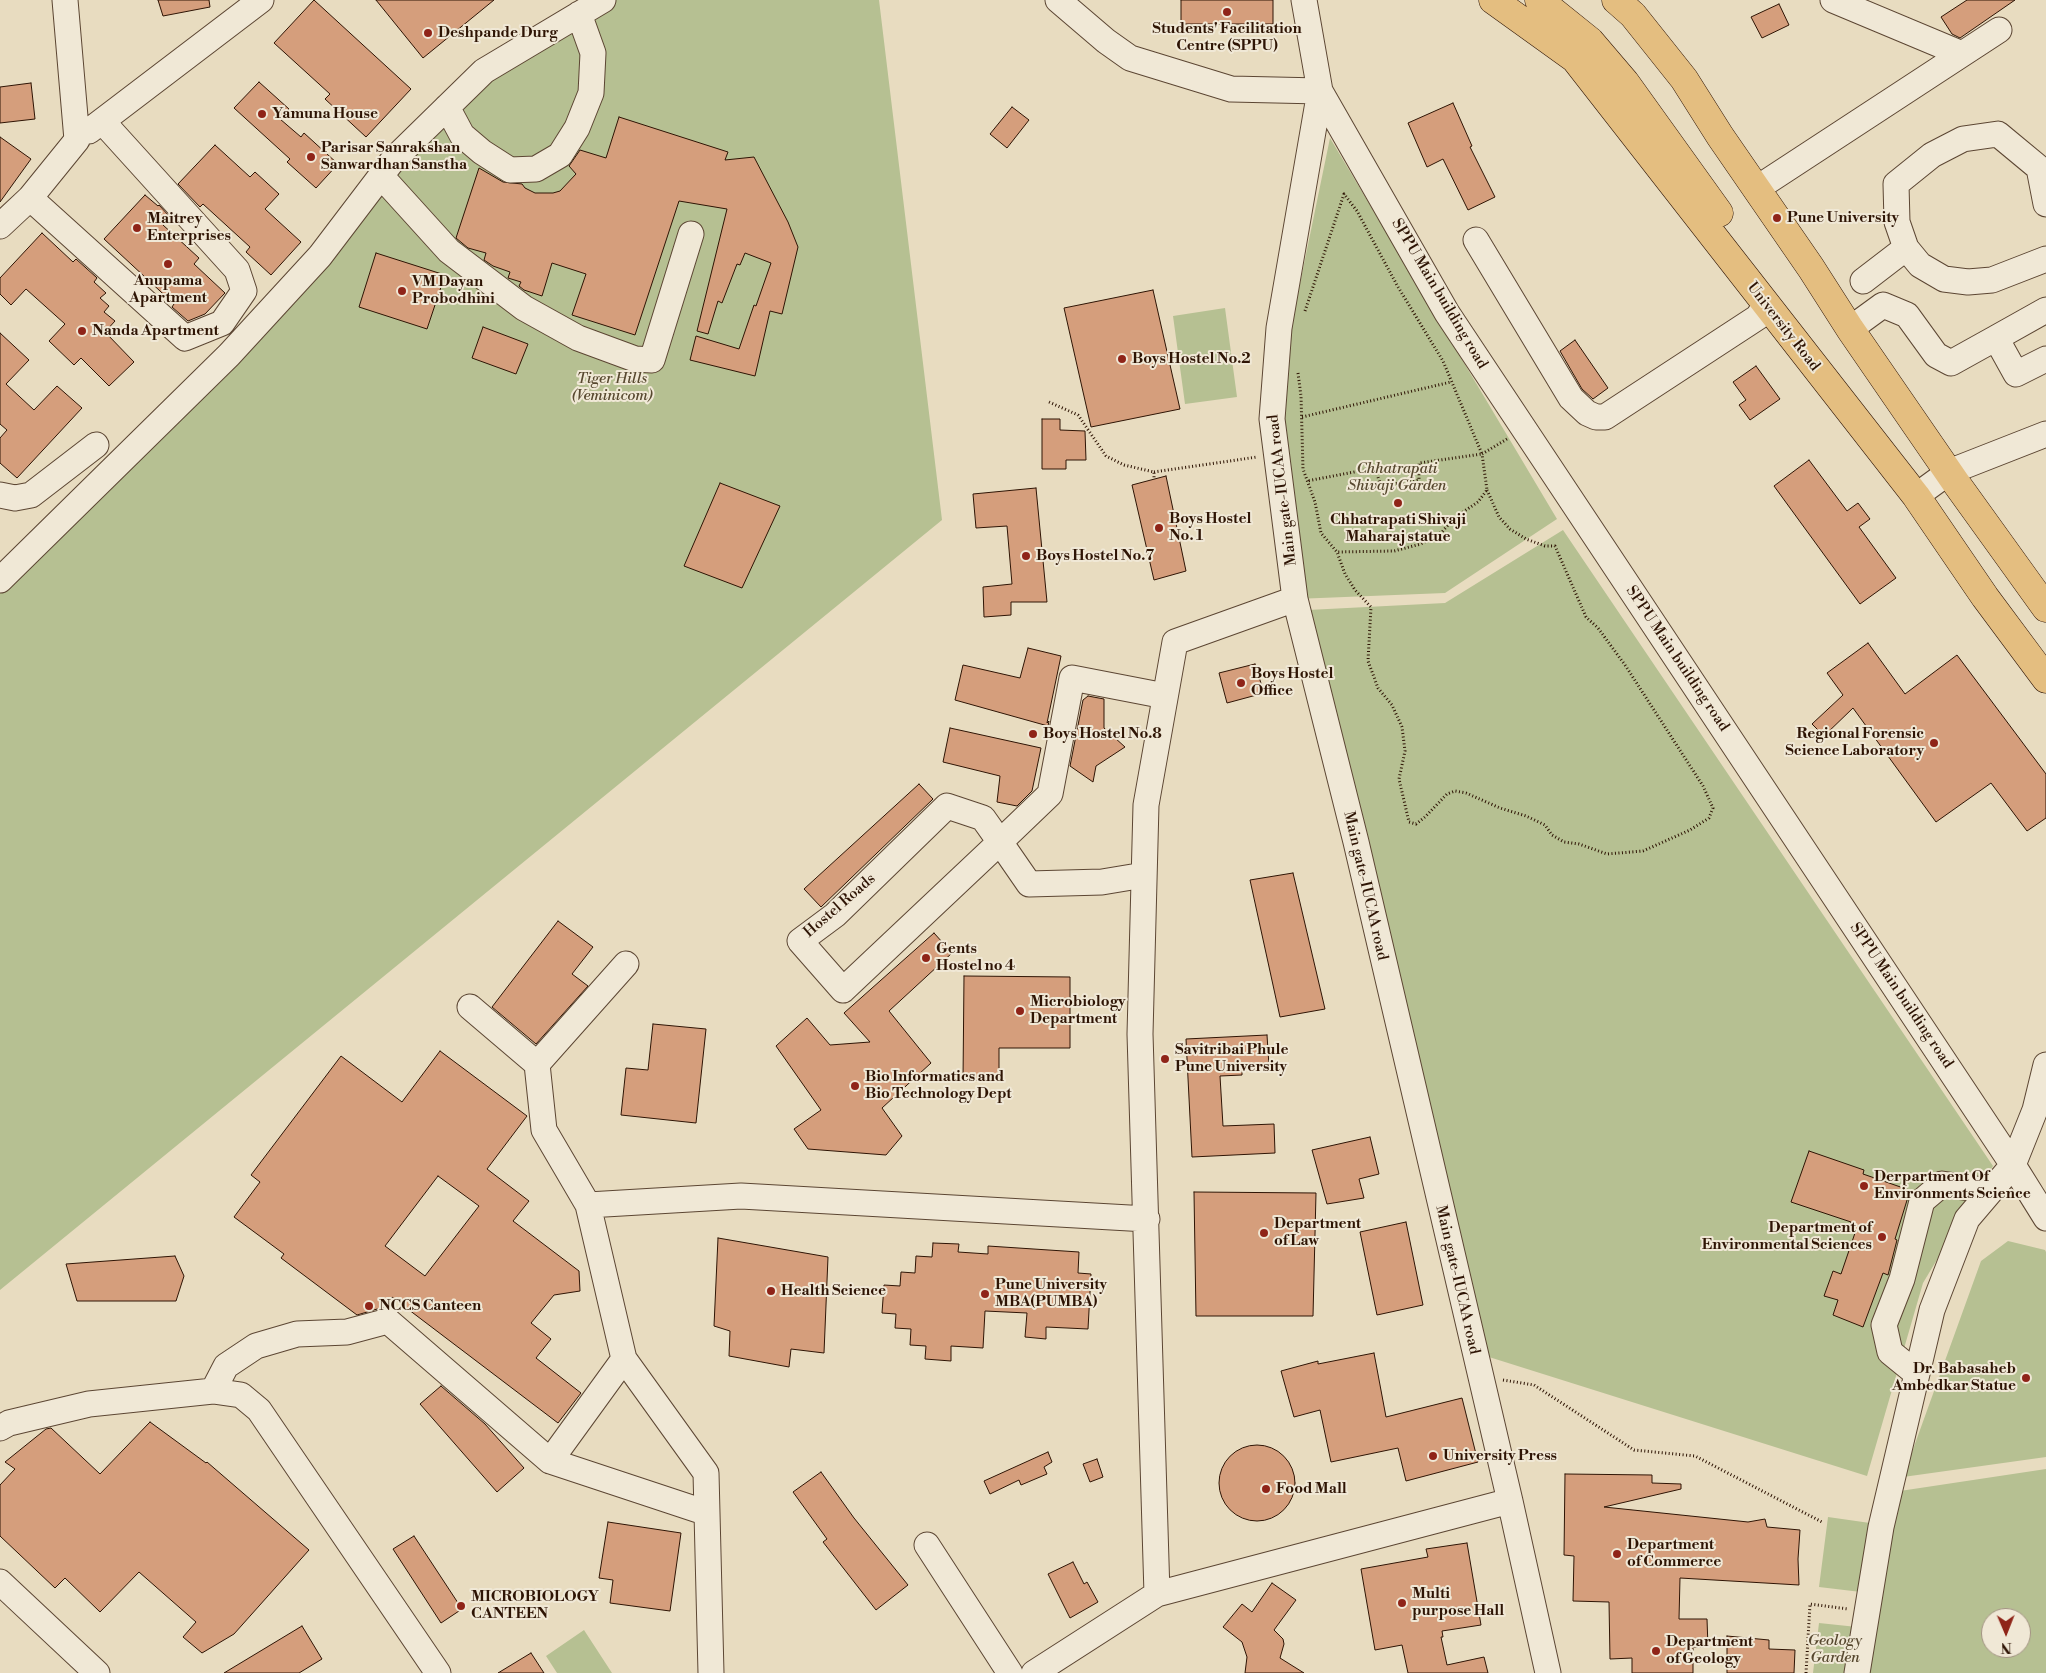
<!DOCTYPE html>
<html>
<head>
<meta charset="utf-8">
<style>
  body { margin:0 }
  #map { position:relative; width:2046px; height:1673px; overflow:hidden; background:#e8dcc0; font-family:"Libre Bodoni",serif }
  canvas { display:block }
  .north { position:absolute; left:1981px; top:1608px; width:50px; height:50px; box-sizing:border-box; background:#f0e8d6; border:1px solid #a29382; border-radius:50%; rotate:179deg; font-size:14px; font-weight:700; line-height:20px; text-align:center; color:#2e1404 }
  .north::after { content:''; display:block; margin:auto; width:18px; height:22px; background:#8f2418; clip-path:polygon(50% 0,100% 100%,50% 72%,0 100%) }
</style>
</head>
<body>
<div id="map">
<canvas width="2046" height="1673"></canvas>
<div class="north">N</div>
</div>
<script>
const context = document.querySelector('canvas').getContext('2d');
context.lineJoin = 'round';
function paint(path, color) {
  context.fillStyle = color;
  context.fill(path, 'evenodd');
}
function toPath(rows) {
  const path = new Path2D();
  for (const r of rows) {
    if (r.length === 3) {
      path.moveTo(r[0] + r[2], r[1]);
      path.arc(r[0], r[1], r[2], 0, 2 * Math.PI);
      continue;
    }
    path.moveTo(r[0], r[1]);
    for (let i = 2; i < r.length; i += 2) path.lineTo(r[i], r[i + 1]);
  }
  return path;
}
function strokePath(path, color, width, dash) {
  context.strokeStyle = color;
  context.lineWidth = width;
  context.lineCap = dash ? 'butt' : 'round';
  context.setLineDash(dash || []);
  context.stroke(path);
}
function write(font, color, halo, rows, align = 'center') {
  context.font = font + ' "Libre Bodoni",serif';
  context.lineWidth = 4;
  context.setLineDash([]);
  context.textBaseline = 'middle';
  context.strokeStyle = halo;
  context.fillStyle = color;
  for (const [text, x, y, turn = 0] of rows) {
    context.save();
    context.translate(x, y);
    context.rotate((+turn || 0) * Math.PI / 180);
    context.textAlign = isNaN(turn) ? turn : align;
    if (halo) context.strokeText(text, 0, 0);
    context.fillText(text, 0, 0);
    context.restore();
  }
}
paint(toPath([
  [603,0,879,0,942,520,0,1290,0,580,447,107],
  [1330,138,1557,519,1445,593,1295,599,1272,419],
  [1225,308,1237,397,1185,404,1173,316],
  [1563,530,1993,1166,1923,1283,1867,1476,1489,1357,1308,610,1445,603],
  [2008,1241,2045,1250,2046,1252,2046,1457,1903,1477,1981,1261],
  [2046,1469,2046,1673,1868,1673,1900,1491],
  [1991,1618,2021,1618,2021,1648,1991,1648],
  [1828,1517,1870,1523,1861,1592,1819,1587],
  [1819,1623,1857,1627,1852,1673,1813,1673],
  [584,1630,612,1673,557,1673,546,1656]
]), '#b6c092');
const building = toPath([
  [158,0,209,0,210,7,163,16,158,0],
  [314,0,411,89,366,137,325,99,330,94,274,43,314,0],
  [376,0,494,0,423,58,376,0],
  [1181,0,1273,0,1273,24,1181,24,1181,0],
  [1967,0,2015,0,1960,38,1952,34,1941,17,1967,0],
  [1779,4,1789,25,1762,38,1751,17,1779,4],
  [259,82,289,109,280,119,301,137,304,133,338,164,316,188,287,162,290,159,234,108,259,82],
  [31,83,35,119,0,123,0,87,31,83],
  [1453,103,1472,146,1470,147,1495,197,1468,210,1443,159,1427,167,1408,123,1453,103],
  [1012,107,1029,120,1007,148,990,134,1012,107],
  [619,117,728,152,725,160,754,157,788,222,798,247,782,314,770,311,755,376,690,360,696,336,739,349,754,305,756,306,771,263,745,253,740,265,737,264,722,303,718,301,708,334,697,331,727,209,679,201,635,335,572,315,586,274,552,263,542,296,524,290,519,286,521,282,508,278,510,272,493,266,484,260,486,253,468,248,456,238,479,168,503,182,522,184,525,188,535,193,553,193,560,191,576,174,569,166,580,150,606,158,619,117],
  [0,137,31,159,0,202,0,137],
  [215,145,250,177,255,172,279,194,265,209,301,242,271,275,246,252,250,247,203,204,200,207,178,184,215,145],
  [145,195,158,206,159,205,170,217,163,225,199,258,194,264,225,293,205,314,188,321,172,307,174,304,104,239,145,195],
  [42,233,73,262,76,259,96,277,97,278,94,282,106,293,100,298,109,306,104,312,115,321,105,332,134,362,109,386,81,358,74,365,49,341,65,324,26,289,11,305,0,294,0,278,42,233],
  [376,253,445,275,427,329,359,307,376,253],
  [1153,290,1180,409,1091,427,1064,308,1153,290],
  [483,327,528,344,516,374,472,358,483,327],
  [0,333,29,360,6,384,34,410,57,386,82,408,17,478,0,463,0,438,7,430,0,424,0,333],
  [1575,340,1608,388,1593,399,1582,389,1560,351,1575,340],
  [1756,366,1780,399,1750,420,1739,405,1746,400,1733,382,1756,366],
  [1042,419,1060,419,1060,430,1085,431,1086,460,1066,460,1066,469,1042,469,1042,419],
  [1809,460,1847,511,1858,503,1870,519,1859,527,1896,578,1860,604,1774,486,1809,460],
  [1166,476,1186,571,1154,580,1132,485,1166,476],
  [720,483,780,506,742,588,684,566,720,483],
  [1036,488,1047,602,1011,602,1011,615,984,617,983,587,1012,584,1007,526,976,528,973,494,1036,488],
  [1868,643,1905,694,1957,655,2046,774,2046,818,2027,831,1991,783,1936,822,1853,708,1824,736,1812,724,1843,695,1827,673,1868,643],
  [1028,648,1061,656,1047,723,1049,721,1048,726,955,700,963,665,1020,678,1028,648],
  [1255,664,1264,693,1227,703,1219,673,1255,664],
  [1088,696,1104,699,1104,728,1125,747,1096,766,1093,782,1070,766,1083,700,1088,696],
  [950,728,1041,748,1032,791,1017,806,997,802,1000,776,943,762,950,728],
  [919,784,933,799,821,907,804,889,919,784],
  [1293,873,1325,1009,1280,1017,1250,880,1293,873],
  [558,921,593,947,572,974,588,986,536,1044,492,1007,558,921],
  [934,933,952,953,889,1011,931,1063,882,1108,902,1136,886,1155,808,1149,794,1129,821,1110,776,1046,807,1018,830,1045,870,1042,844,1013,934,933],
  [964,976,1070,977,1070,1048,999,1048,999,1081,963,1080,964,976],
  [653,1024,706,1029,696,1123,621,1115,626,1068,648,1070,653,1024],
  [1267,1035,1269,1066,1242,1067,1242,1075,1220,1076,1223,1126,1274,1124,1275,1153,1192,1157,1186,1039,1267,1035],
  [440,1051,527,1116,487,1169,529,1201,513,1221,579,1271,580,1291,554,1295,531,1323,551,1339,536,1358,581,1393,558,1423,392,1297,384,1307,357,1315,281,1258,284,1254,234,1217,260,1182,251,1175,341,1056,402,1102,440,1051],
  [438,1176,479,1206,425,1276,385,1246,438,1176],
  [1370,1137,1379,1174,1359,1179,1364,1198,1327,1204,1312,1150,1370,1137],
  [1809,1151,1864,1170,1863,1174,1912,1191,1908,1197,1895,1239,1897,1240,1888,1275,1883,1273,1863,1327,1833,1315,1838,1300,1824,1296,1833,1271,1841,1274,1856,1230,1849,1228,1851,1222,1791,1202,1809,1151],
  [1194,1192,1316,1193,1313,1316,1196,1316,1194,1192],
  [1406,1222,1423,1305,1377,1315,1360,1232,1406,1222],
  [718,1238,828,1257,824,1353,791,1349,789,1367,729,1356,730,1331,714,1326,718,1238],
  [933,1243,959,1244,958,1252,988,1254,988,1246,1079,1252,1078,1273,1091,1274,1088,1329,1046,1327,1046,1339,1025,1337,1027,1313,985,1311,983,1348,951,1346,951,1361,925,1359,926,1346,910,1345,911,1329,895,1328,896,1314,882,1313,884,1285,900,1286,901,1272,915,1273,916,1256,932,1257,933,1243],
  [175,1256,184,1276,176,1301,77,1301,66,1264,175,1256],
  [1374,1353,1386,1417,1462,1398,1478,1462,1406,1481,1398,1448,1331,1462,1320,1410,1294,1417,1281,1371,1318,1361,1318,1364,1374,1353],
  [441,1386,485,1424,524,1468,497,1492,420,1404,441,1386],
  [150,1422,206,1463,207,1462,309,1550,234,1634,202,1653,183,1637,196,1622,139,1572,100,1612,65,1578,55,1588,0,1536,0,1485,15,1469,5,1462,46,1429,51,1428,100,1474,150,1422],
  [1257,1483,38],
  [1048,1452,1052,1462,1044,1467,1047,1474,1021,1485,1019,1480,990,1494,984,1481,1048,1452],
  [1097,1459,1103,1477,1090,1482,1083,1464,1097,1459],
  [821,1472,854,1518,908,1585,876,1610,823,1542,827,1539,793,1492,821,1472],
  [1565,1474,1652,1475,1652,1483,1681,1484,1681,1489,1604,1507,1748,1522,1765,1519,1767,1527,1800,1530,1798,1559,1799,1585,1680,1578,1679,1619,1707,1619,1708,1647,1693,1647,1693,1673,1632,1673,1632,1658,1610,1659,1609,1602,1573,1601,1574,1556,1564,1555,1565,1474],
  [608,1522,681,1533,670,1611,610,1603,613,1580,599,1578,608,1522],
  [414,1536,462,1609,441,1623,393,1549,414,1536],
  [1467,1543,1481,1625,1442,1631,1443,1637,1441,1637,1447,1665,1484,1657,1488,1673,1408,1673,1402,1645,1375,1650,1361,1569,1428,1557,1426,1549,1467,1543],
  [1073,1562,1084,1584,1087,1582,1098,1602,1070,1618,1048,1574,1073,1562],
  [1272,1583,1296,1600,1274,1630,1283,1639,1284,1644,1280,1658,1304,1673,1245,1673,1247,1657,1242,1642,1223,1627,1242,1604,1252,1612,1272,1583],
  [302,1626,322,1659,299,1673,224,1673,302,1626],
  [1727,1636,1769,1640,1769,1649,1795,1650,1794,1673,1727,1673,1727,1636],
  [531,1653,544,1673,498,1673,531,1653]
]);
paint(building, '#d59e7c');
strokePath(building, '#2e1404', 1);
const minor = toPath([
  [65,0,77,140,30,198,185,338,222,323,244,291,237,270,102,121],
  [1058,0,1106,41,1130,58,1231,89,1320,91],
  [1304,0,1320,91,1447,313,2013,1165,2046,1218],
  [1833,0,1962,54],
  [1320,91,1279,328,1272,419,1295,599,1356,842,1510,1501,1548,1673],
  [447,107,462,135,482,152,510,170,536,169,560,155,577,128,591,93,593,53,579,14],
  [89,131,261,0],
  [381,176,449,251,524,308,578,338,635,359,652,360,691,234],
  [1756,189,1999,30],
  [2046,204,2039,168,1998,134,1963,139,1932,155,1896,184,1897,222,1906,248,1920,265,1944,279,1968,282,1992,280,2046,259],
  [0,226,30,198],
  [1476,240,1571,398,1587,413,1596,417,1605,417,1758,317,1765,305],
  [1863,281,1906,248],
  [2046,310,1996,338,2016,374,2046,359],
  [1850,329,1883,305,1907,315,1936,355,1951,363,1996,338],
  [0,495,15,498,31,495,96,445],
  [1916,496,1949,472,2046,434],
  [0,580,229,355,320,256,393,160,484,71,603,0],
  [1144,875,1102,882,1029,884,1000,842,983,818,947,806,835,915,800,941,843,990,1000,842,1050,794,1072,678,1165,696],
  [470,1007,537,1064,544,1130,588,1205],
  [537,1064,626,964],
  [1917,1374,1890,1352,1884,1325,1902,1279,1922,1201,1942,1184,1990,1191],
  [213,1391,226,1366,256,1346,297,1334,347,1332,388,1321,550,1461,707,1513],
  [0,1428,9,1423,89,1404,213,1391,241,1395,259,1410,438,1673],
  [550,1461,624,1359],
  [927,1545,1010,1673],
  [0,1582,97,1673],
  [1157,1594,1140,1034,1146,805,1175,642,1295,599],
  [711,1673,706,1473,624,1359,588,1205,741,1196,1147,1219],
  [1034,1673,1157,1594,1510,1501],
  [1857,1673,1881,1527,1932,1310,1967,1219,2013,1165,2035,1110,2046,1065]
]);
const major = toPath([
  [1493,0,1575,59,1916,496,1985,597,2046,679],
  [1539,0,1590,41,1625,82,1719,213],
  [1616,0,1633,15,1684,79,1720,136,1811,268,1850,329,1956,483,2046,608]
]);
strokePath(minor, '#5c4633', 27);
strokePath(major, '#2e1404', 29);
strokePath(toPath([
  [1305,311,1344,194,1357,211,1398,287,1443,361,1482,454,1419,463,1419,480,1381,486,1375,468,1307,481],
  [1298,373,1301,396,1303,469,1315,502,1321,533,1337,552],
  [1049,402,1078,415,1106,456,1124,465,1154,472,1154,479],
  [1302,417,1451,382],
  [1154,472,1257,457],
  [1487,490,1499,517,1510,529,1526,539,1545,546,1555,546,1586,617,1598,628,1625,665,1703,786,1713,808,1709,818,1690,830,1643,851,1607,854,1579,844,1564,842,1552,835,1545,825,1526,816,1500,808,1466,793,1455,791,1447,794,1425,817,1416,824,1409,822,1399,779,1405,751,1402,727,1392,705,1378,688,1368,661,1371,607,1355,590,1345,574,1337,552,1394,551,1421,544,1442,532,1454,518,1478,502,1487,490,1482,454,1507,439],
  [1503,1380,1534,1385,1634,1450,1695,1456,1822,1522],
  [1806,1673,1810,1604,1848,1609]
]), '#2e1404', 3, [1, 2.5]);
strokePath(minor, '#f0e8d6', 25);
strokePath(major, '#e4be80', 28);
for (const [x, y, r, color] of [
  [1227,12,5,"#8f2418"],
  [428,33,5,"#8f2418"],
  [262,114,5,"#8f2418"],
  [311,157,5,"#8f2418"],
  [1777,218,5,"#8f2418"],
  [137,228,5,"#8f2418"],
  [168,264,5,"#8f2418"],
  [402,291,5,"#8f2418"],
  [82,331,5,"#8f2418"],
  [1122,359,5,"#8f2418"],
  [1398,503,5,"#8f2418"],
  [1159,528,5,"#8f2418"],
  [1026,556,5,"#8f2418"],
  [1241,683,5,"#8f2418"],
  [1033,734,5,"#8f2418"],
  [1934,743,5,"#8f2418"],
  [926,958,5,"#8f2418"],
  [1020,1011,5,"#8f2418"],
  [1165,1059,5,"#8f2418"],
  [855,1086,5,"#8f2418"],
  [1864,1186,5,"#8f2418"],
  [1264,1233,5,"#8f2418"],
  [1882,1237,5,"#8f2418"],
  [771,1291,5,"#8f2418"],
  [985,1294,5,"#8f2418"],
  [369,1306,5,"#8f2418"],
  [2026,1378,5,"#8f2418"],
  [1433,1456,5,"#8f2418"],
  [1266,1489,5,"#8f2418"],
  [1617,1554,5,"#8f2418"],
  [1402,1603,5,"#8f2418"],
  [461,1606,5,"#8f2418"],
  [1656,1651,5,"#8f2418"]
]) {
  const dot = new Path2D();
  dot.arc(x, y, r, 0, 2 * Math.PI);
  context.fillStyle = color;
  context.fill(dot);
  strokePath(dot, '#f0e8d6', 2);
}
write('bold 15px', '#2e1404', '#f0e8d6', [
  ["Students' Facilitation",1227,29,"center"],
  ["Centre (SPPU)",1227,46,"center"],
  ["Deshpande Durg",438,33],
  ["Yamuna House",272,114],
  ["Parisar Sanrakshan",321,148],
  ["Sanwardhan Sanstha",321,165],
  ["Pune University",1787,218],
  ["Maitrey",147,219],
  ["Enterprises",147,236],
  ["Anupama",168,281,"center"],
  ["Apartment",168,298,"center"],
  ["VM Dayan",412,282],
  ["Probodhini",412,299],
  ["Nanda Apartment",92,331],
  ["Boys Hostel No.2",1132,359],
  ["Boys Hostel",1169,519],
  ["No. 1",1169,536],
  ["Chhatrapati Shivaji",1398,520,"center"],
  ["Maharaj statue",1398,537,"center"],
  ["Boys Hostel No.7",1036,556],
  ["Boys Hostel",1251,674],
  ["Office",1251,691],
  ["Boys Hostel No.8",1043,734],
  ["Regional Forensic",1924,734,"right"],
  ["Science Laboratory",1924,751,"right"],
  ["Gents",936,949],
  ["Hostel no 4",936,966],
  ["Microbiology",1030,1002],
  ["Department",1030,1019],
  ["Savitribai Phule",1175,1050],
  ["Pune University",1175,1067],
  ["Bio Informatics and",865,1077],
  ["Bio Technology Dept",865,1094],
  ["Derpartment Of",1874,1177],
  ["Environments Science",1874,1194],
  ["Department",1274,1224],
  ["of Law",1274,1241],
  ["Department of",1872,1228,"right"],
  ["Environmental Sciences",1872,1245,"right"],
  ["Pune University",995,1285],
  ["MBA(PUMBA)",995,1302],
  ["Health Science",781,1291],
  ["NCCS Canteen",379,1306],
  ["Dr. Babasaheb",2016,1369,"right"],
  ["Ambedkar Statue",2016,1386,"right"],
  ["University Press",1443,1456],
  ["Food Mall",1276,1489],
  ["Department",1627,1545],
  ["of Commerce",1627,1562],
  ["Multi",1412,1594],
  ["purpose Hall",1412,1611],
  ["MICROBIOLOGY",471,1597],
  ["CANTEEN",471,1614],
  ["Department",1666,1642],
  ["of Geology",1666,1659]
], 'left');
write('15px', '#2e1404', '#f0e8d6', [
  ["SPPU Main building road",1439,294,59],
  ["University Road",1783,327,52],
  ["Main gate-IUCAA road",1283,490,-97],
  ["SPPU Main building road",1677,659,56],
  ["Main gate-IUCAA road",1365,886,77],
  ["Hostel Roads",840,906,-41],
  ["SPPU Main building road",1901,996,56],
  ["Main gate-IUCAA road",1457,1280,77]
]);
write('italic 15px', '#57482f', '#f0e8d6', [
  ["Tiger Hills",612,379],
  ["(Veminicom)",612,396],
  ["Chhatrapati",1397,469],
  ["Shivaji Garden",1397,486],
  ["Geology",1835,1641],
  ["Garden",1835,1658]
]);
</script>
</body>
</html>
